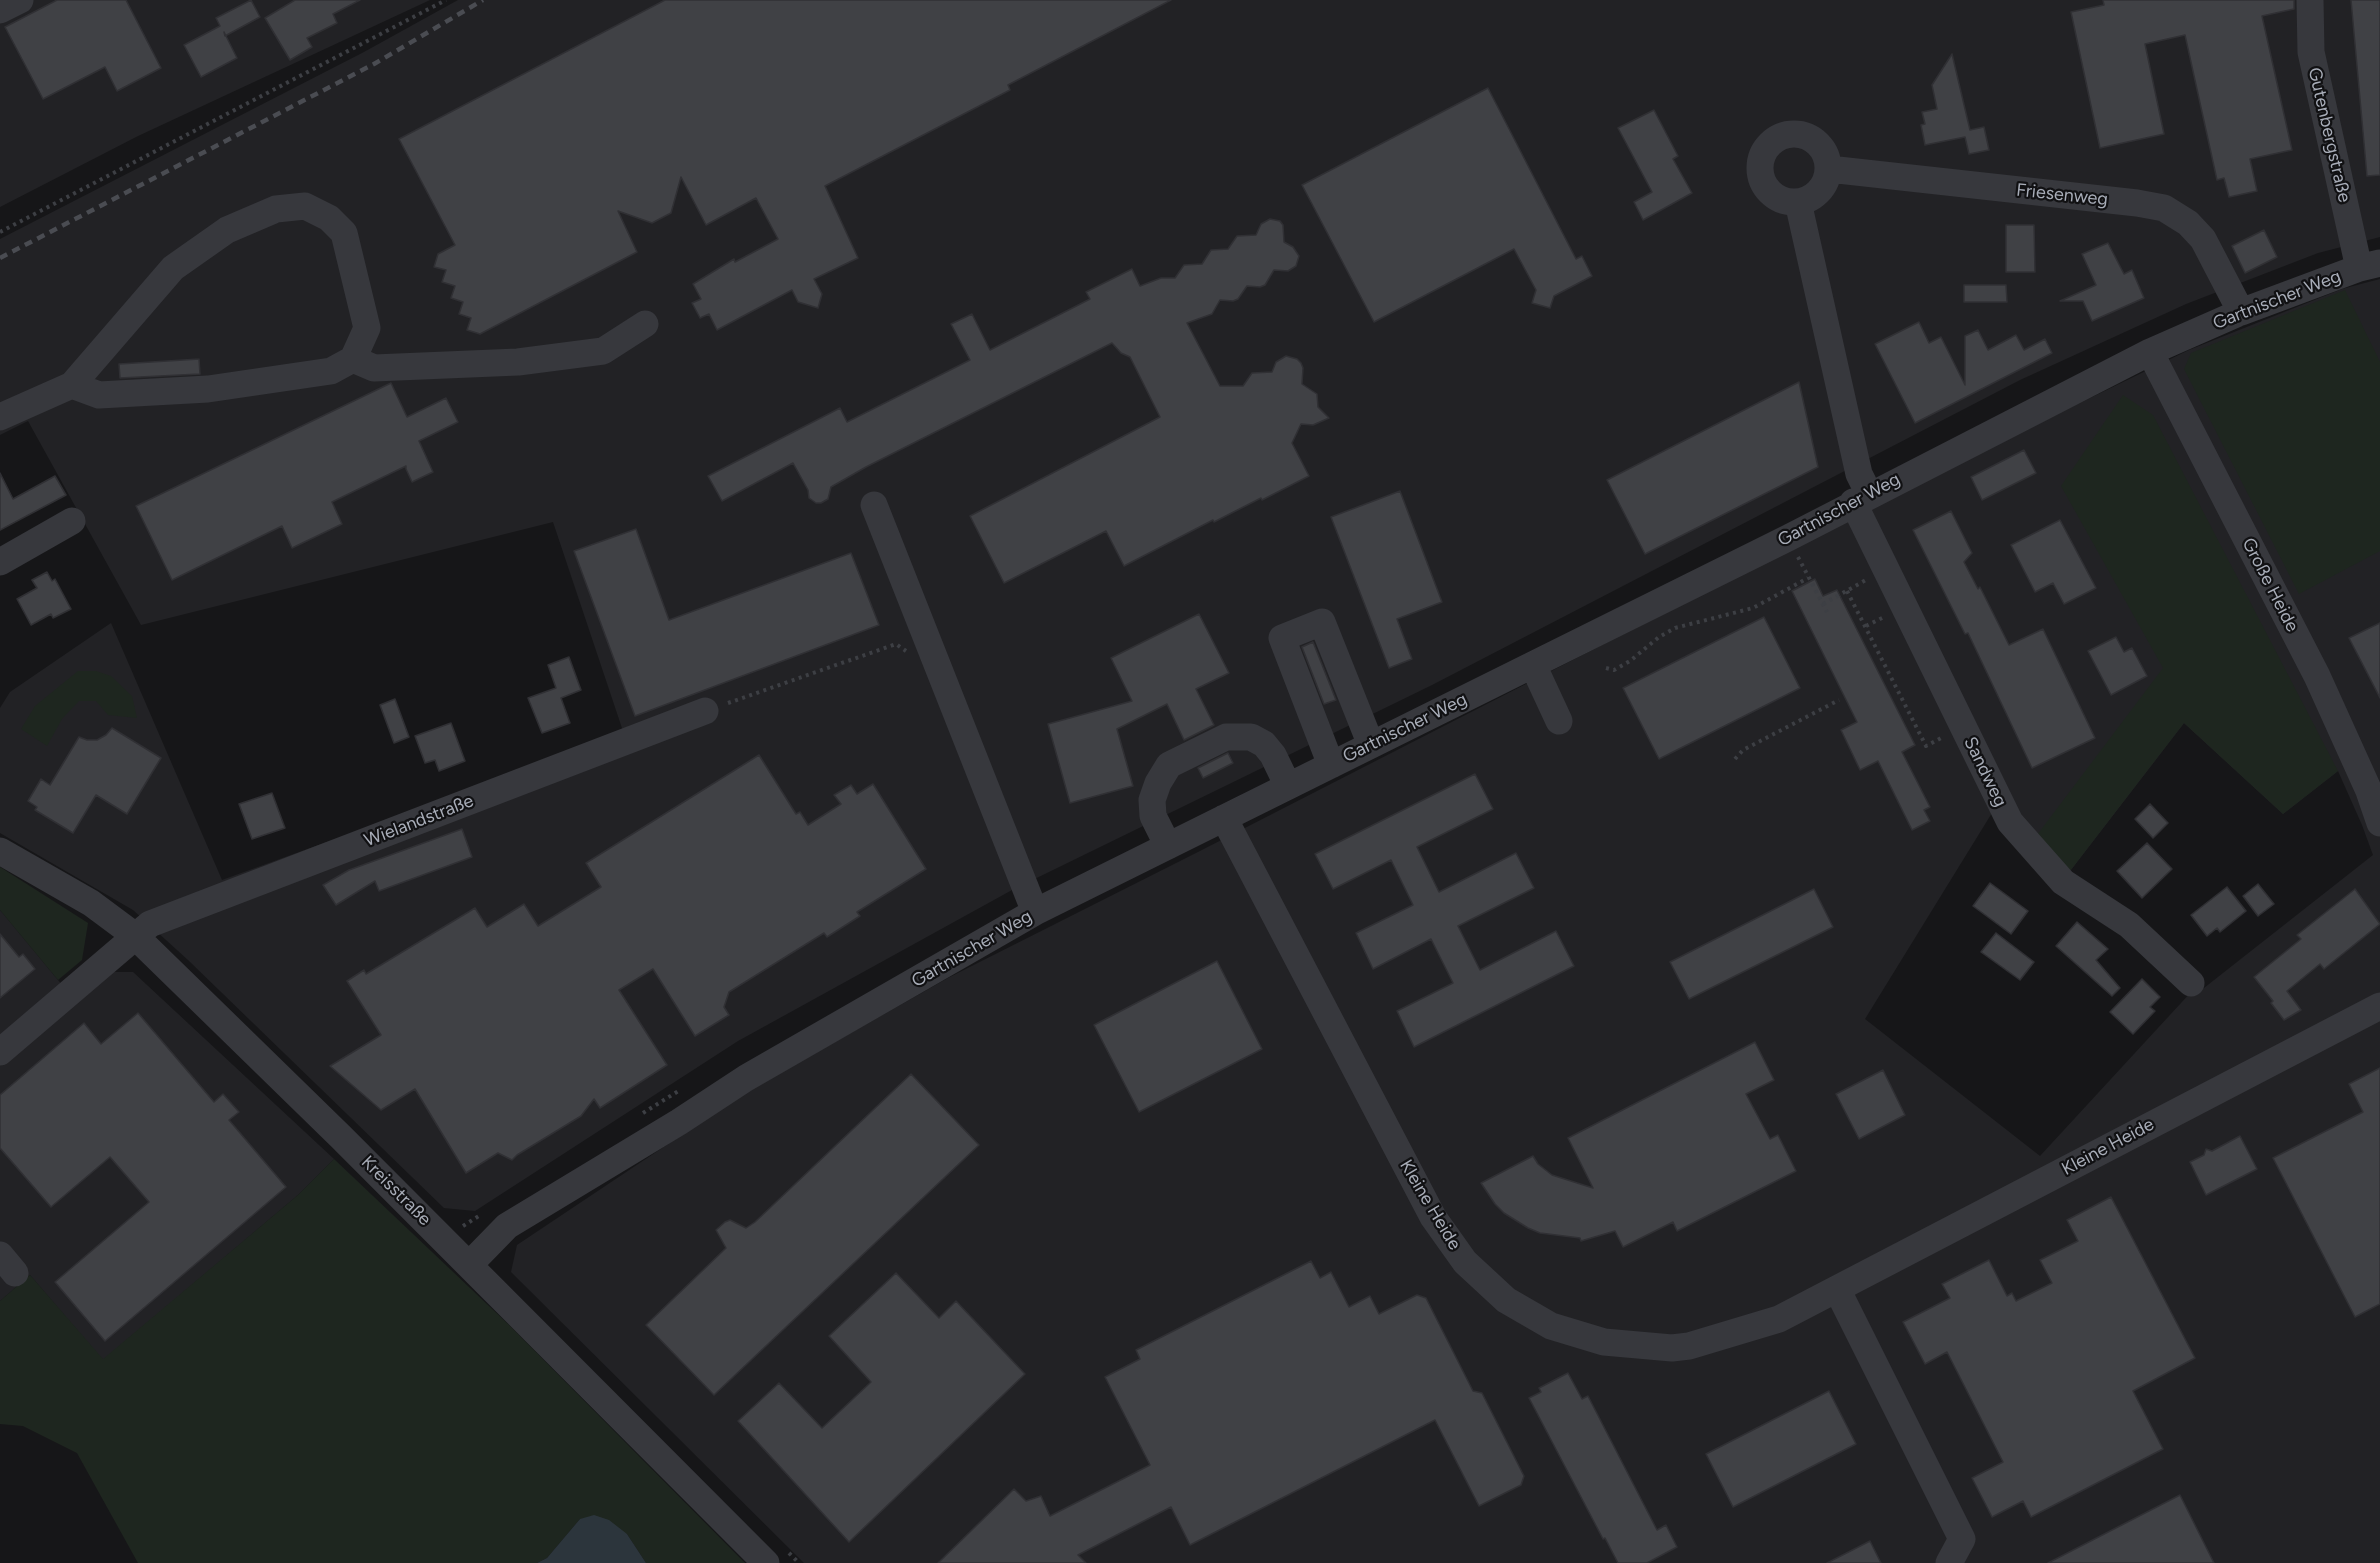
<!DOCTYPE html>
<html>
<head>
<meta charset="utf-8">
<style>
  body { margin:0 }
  canvas { display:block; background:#161618 }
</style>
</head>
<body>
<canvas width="2380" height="1563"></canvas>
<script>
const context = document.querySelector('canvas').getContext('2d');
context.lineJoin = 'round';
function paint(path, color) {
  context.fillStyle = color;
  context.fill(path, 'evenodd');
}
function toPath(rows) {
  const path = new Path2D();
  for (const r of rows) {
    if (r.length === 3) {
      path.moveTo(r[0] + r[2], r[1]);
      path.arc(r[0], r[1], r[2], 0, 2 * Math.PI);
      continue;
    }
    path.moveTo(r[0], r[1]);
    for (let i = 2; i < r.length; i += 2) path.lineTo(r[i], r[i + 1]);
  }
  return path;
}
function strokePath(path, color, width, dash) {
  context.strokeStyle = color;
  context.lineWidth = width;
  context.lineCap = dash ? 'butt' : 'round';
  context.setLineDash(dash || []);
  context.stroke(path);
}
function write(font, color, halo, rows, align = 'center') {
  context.font = font + ' Figtree,sans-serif';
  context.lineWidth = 4.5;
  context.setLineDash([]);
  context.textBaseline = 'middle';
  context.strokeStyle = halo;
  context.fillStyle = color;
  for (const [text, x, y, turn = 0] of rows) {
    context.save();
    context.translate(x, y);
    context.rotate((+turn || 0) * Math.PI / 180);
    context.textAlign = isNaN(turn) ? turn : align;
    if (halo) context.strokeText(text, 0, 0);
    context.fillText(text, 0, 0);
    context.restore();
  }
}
paint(toPath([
  [0,0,430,0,138,136,0,207],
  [458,0,2380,0,2380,237,2318,253,2186,304,2020,380,1432,685,1012,890,738,1041,475,1211,444,1208,188,960,133,910,0,833,0,708,10,692,111,623,222,880,624,734,553,522,141,625,28,421,0,435,0,239,364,52],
  [2380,279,2380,1563,804,1563,511,1272,517,1245,743,1094,948,978,1200,851,1963,460,2121,383,2189,350,2342,289],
  [2184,723,2283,814,2338,771,2362,825,2373,855,2204,988,2193,990,2040,1156,1865,1019,1995,808,2067,875],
  [0,910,77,1003,113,972,133,972,334,1159,298,1195,103,1360,30,1275,0,1301]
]), '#222225');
paint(toPath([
  [2345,290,2380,362,2380,551,2299,594,2184,369,2191,353],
  [2123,395,2153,415,2338,771,2283,814,2184,723,2067,875,2034,839,2163,668,2061,486],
  [78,671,96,671,111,676,132,696,137,718,108,715,96,701,79,701,62,719,47,746,21,729,35,706],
  [0,867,88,923,82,960,58,980,0,910],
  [334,1159,509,1325,745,1563,646,1563,627,1534,580,1519,547,1558,537,1563,138,1563,77,1453,23,1426,0,1424,0,1301,30,1275,103,1359,298,1195]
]), '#1e261f');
paint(toPath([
  [594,1515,609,1520,627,1534,646,1563,537,1563,547,1558,580,1519]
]), '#2c353c');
const building = toPath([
  [57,0,126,0,161,68,117,91,105,67,43,99,5,27,57,0],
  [251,0,260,17,225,36,224,32,237,58,201,77,184,45,220,26,216,18,251,0],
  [295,0,360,0,333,14,337,23,307,38,312,47,290,60,265,18,295,0],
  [665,0,1171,0,1008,85,1010,90,825,186,858,258,814,279,822,294,818,308,798,302,792,290,717,330,709,314,700,318,692,303,701,299,693,284,734,259,735,262,778,239,756,198,706,225,681,177,671,213,652,223,618,211,637,252,480,334,467,330,471,318,459,314,463,302,451,298,455,286,442,282,446,270,434,267,438,254,455,245,399,139,665,0],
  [2103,0,2294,0,2294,9,2262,16,2292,150,2250,159,2257,191,2229,197,2224,178,2217,180,2185,35,2145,44,2164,134,2100,148,2071,12,2104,5,2103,0],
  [2351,0,2380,0,2380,175,2367,176,2351,0],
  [1952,54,1970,130,1984,127,1989,150,1969,154,1965,137,1925,145,1921,125,1925,124,1922,112,1937,109,1932,85,1952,54],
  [1488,88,1576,259,1582,256,1592,276,1554,296,1550,308,1532,303,1536,290,1514,249,1374,322,1302,185,1488,88],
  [1654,110,1678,156,1673,159,1692,193,1643,220,1634,202,1652,192,1618,128,1654,110],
  [1270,219,1280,221,1283,225,1284,242,1293,247,1299,256,1296,266,1288,271,1274,270,1265,285,1260,287,1247,286,1238,299,1233,301,1220,300,1212,314,1187,323,1220,386,1243,386,1252,373,1272,372,1276,362,1286,356,1297,359,1301,363,1303,368,1302,384,1317,394,1318,407,1329,418,1313,425,1301,424,1292,443,1309,476,1262,500,1261,498,1214,522,1213,520,1124,566,1106,531,1004,583,970,516,1160,417,1130,357,1121,353,1112,343,866,467,831,487,828,499,821,503,816,503,809,498,808,490,793,463,722,501,708,476,840,408,847,422,970,360,951,324,972,314,990,350,1090,299,1086,292,1132,269,1140,286,1161,278,1175,278,1184,265,1202,264,1211,250,1228,249,1237,236,1256,235,1261,224,1270,219],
  [2006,225,2034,225,2035,272,2006,272,2006,225],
  [2264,230,2277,257,2245,273,2232,246,2264,230],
  [2108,243,2124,274,2132,270,2144,298,2092,321,2083,301,2060,301,2096,285,2082,254,2108,243],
  [1964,285,2006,285,2007,302,1964,302,1964,285],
  [1919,322,1929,343,1941,337,1965,385,1965,336,1978,330,1988,350,2016,335,2024,350,2045,339,2052,353,1915,423,1875,344,1919,322],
  [199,359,200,374,120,378,119,364,199,359],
  [1799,382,1818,467,1645,554,1607,480,1799,382],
  [391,383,407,417,446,398,458,422,419,441,433,472,412,482,406,469,406,466,332,502,342,524,292,548,282,526,172,580,136,506,391,383],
  [2024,450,2036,473,1982,500,1971,477,2024,450],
  [0,473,13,499,55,476,66,495,0,530,0,473],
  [1400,491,1442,602,1397,619,1412,659,1389,668,1331,517,1400,491],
  [1951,511,1972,553,1964,562,1978,589,1980,587,2009,645,2043,629,2095,738,2032,768,1968,633,1965,634,1913,530,1951,511],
  [2060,520,2096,588,2064,604,2053,583,2035,592,2011,545,2060,520],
  [636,529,669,620,851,553,879,625,635,716,574,551,636,529],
  [47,572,52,581,55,579,71,609,53,618,51,614,31,625,17,599,37,588,32,580,47,572],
  [1815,579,1823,596,1837,590,1915,745,1902,752,1930,807,1924,810,1930,821,1912,830,1878,761,1860,770,1841,730,1857,722,1792,591,1815,579],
  [1199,614,1229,673,1196,689,1214,725,1184,740,1167,704,1117,729,1133,786,1070,803,1048,724,1132,701,1111,658,1199,614],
  [1764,617,1800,688,1659,759,1623,688,1764,617],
  [2380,623,2380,698,2349,638,2380,623],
  [2116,637,2124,652,2132,648,2147,676,2111,695,2088,651,2116,637],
  [1313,642,1336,700,1324,704,1302,647,1313,642],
  [569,657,581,690,561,698,570,723,542,733,528,698,556,688,548,665,569,657],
  [395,699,409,737,394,743,380,705,395,699],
  [451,723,465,761,439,771,435,760,425,763,415,736,451,723],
  [112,728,161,758,127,814,96,795,73,833,35,810,37,807,28,801,41,779,50,785,79,737,87,740,97,740,106,735,112,728],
  [1228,753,1233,763,1203,778,1198,768,1228,753],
  [759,755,796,814,800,812,808,825,841,804,834,795,851,785,857,794,873,784,926,869,857,912,860,916,827,937,824,933,729,992,724,1007,729,1015,695,1036,653,969,619,990,667,1065,600,1108,594,1099,581,1116,517,1155,512,1160,498,1153,466,1173,415,1089,381,1110,330,1066,381,1035,347,981,364,970,366,974,475,908,487,927,524,904,538,926,601,887,586,863,759,755],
  [1475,774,1493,809,1417,847,1439,892,1516,853,1534,888,1458,926,1480,970,1556,931,1574,966,1414,1047,1397,1011,1453,983,1431,939,1373,969,1356,933,1413,905,1391,860,1333,889,1315,854,1475,774],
  [272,793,285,828,252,839,239,804,272,793],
  [2150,804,2168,823,2153,838,2135,819,2150,804],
  [462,829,472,857,379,891,375,881,336,905,323,885,349,870,462,829],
  [2147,843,2172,869,2142,898,2117,871,2147,843],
  [1990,883,2028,911,2011,934,1973,906,1990,883],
  [2258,884,2274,904,2258,916,2243,896,2258,884],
  [2227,887,2246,911,2220,932,2217,928,2207,936,2191,915,2227,887],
  [1814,889,1833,927,1689,999,1670,962,1814,889],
  [2355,889,2380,924,2324,969,2320,964,2287,991,2301,1010,2284,1020,2271,1003,2273,1001,2254,977,2301,939,2297,935,2355,889],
  [2077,922,2108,949,2096,960,2120,988,2112,996,2056,946,2077,922],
  [1996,933,2034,962,2020,980,1981,952,1996,933],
  [0,934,19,957,23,954,35,969,0,998,0,934],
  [1217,961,1262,1049,1139,1112,1094,1025,1217,961],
  [2142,979,2160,997,2150,1007,2155,1011,2133,1034,2110,1012,2142,979],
  [138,1013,214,1102,223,1094,239,1112,229,1120,286,1187,105,1341,55,1282,149,1202,110,1157,51,1207,0,1148,0,1095,84,1023,101,1044,138,1013],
  [1755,1042,1774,1080,1746,1094,1770,1139,1778,1135,1796,1171,1677,1231,1673,1222,1623,1247,1615,1231,1581,1241,1580,1238,1540,1233,1528,1228,1504,1213,1495,1204,1481,1183,1533,1156,1538,1164,1552,1175,1593,1188,1568,1138,1755,1042],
  [2380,1068,2380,1304,2355,1317,2273,1158,2363,1112,2349,1084,2380,1068],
  [1883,1070,1905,1115,1859,1139,1836,1094,1883,1070],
  [911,1074,979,1145,714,1395,646,1325,726,1248,716,1230,725,1222,730,1220,746,1228,755,1222,911,1074],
  [2240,1136,2257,1169,2206,1195,2190,1162,2204,1155,2206,1149,2212,1151,2240,1136],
  [2111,1197,2195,1358,2133,1391,2163,1449,2031,1517,2023,1501,1992,1517,1972,1478,2003,1462,1947,1352,1925,1364,1903,1322,1950,1298,1942,1284,1989,1260,2007,1296,2012,1293,2016,1301,2052,1283,2040,1260,2078,1241,2067,1220,2111,1197],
  [1311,1261,1320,1278,1331,1272,1349,1307,1370,1296,1379,1314,1417,1295,1426,1298,1473,1391,1482,1393,1524,1476,1521,1485,1479,1506,1435,1420,1190,1545,1171,1507,1078,1555,1086,1563,938,1563,1014,1489,1026,1501,1041,1496,1050,1516,1150,1465,1105,1377,1140,1359,1136,1350,1311,1261],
  [896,1273,939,1318,956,1301,1025,1374,849,1542,738,1421,779,1383,822,1428,871,1382,829,1336,896,1273],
  [1568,1373,1582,1399,1588,1396,1657,1530,1666,1525,1677,1547,1647,1563,1618,1563,1605,1538,1603,1539,1529,1398,1541,1392,1539,1388,1568,1373],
  [1829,1391,1856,1444,1733,1507,1706,1454,1829,1391],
  [2180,1495,2214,1563,2048,1563,2180,1495],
  [1870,1541,1881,1563,1827,1563,1870,1541]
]);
paint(building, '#404145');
strokePath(building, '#303034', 1.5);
strokePath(toPath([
  [0,232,446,0],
  [1798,557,1827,612],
  [1847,591,1926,746,1943,737],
  [1823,604,1866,580],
  [1866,626,1884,617],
  [1606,668,1614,670,1630,661,1659,637,1675,628,1753,608,1808,578],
  [728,703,896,644,906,651],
  [1735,759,1743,750,1839,700],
  [643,1113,680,1090],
  [463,1226,482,1214],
  [789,1553,799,1563]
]), '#3d3f44', 4, [3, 4.5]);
strokePath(toPath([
  [2310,0,2311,52,2359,268],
  [0,10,20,0],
  [1794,168,34],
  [1829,169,2137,203,2164,208,2188,223,2203,239,2241,312],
  [1798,202,1859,474,1869,494],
  [2150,352,2317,676,2369,791,2380,823],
  [353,359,374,368,518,362,603,351,645,324],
  [0,417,72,385,173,268,227,230,276,209,305,206,329,218,344,233,367,328,353,359,331,371,208,389,99,395,72,385],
  [1853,502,2010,822,2063,882,2129,925,2191,983],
  [874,505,1035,912],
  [0,562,72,521],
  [1533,665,1559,721],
  [1331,765,1282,638,1322,622,1371,745],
  [1224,818,1433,1217,1465,1262,1506,1300,1551,1326,1604,1342,1672,1348,1689,1346,1779,1319,2380,1006],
  [1168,846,1153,816,1152,800,1158,783,1169,765,1226,737,1251,737,1264,744,1273,755,1288,786],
  [0,851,91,903,134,935,341,1137,766,1563],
  [0,1052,150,924,705,711],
  [0,1255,15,1273],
  [469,1265,507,1226,679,1122,746,1078,1035,912,1788,538,2150,352,2241,312,2359,268,2380,263],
  [1837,1289,1962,1539,1949,1563]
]), '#37383d', 27);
strokePath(toPath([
  [0,258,374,64,483,0]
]), '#4a4c52', 4.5, [8, 6]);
write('18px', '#a8adb8', '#111113', [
  ["Gutenbergstraße",2329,135,77],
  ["Friesenweg",2062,195,6],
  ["Gartnischer Weg",2277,300,-21],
  ["Gartnischer Weg",1839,510,-28],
  ["Große Heide",2270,585,63],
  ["Gartnischer Weg",1405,728,-26],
  ["Sandweg",1985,772,64],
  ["Wielandstraße",419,821,-21],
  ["Gartnischer Weg",972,949,-30],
  ["Kleine Heide",2108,1147,-28],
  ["Kreisstraße",396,1191,45],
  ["Kleine Heide",1430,1205,59]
]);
</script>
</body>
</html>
